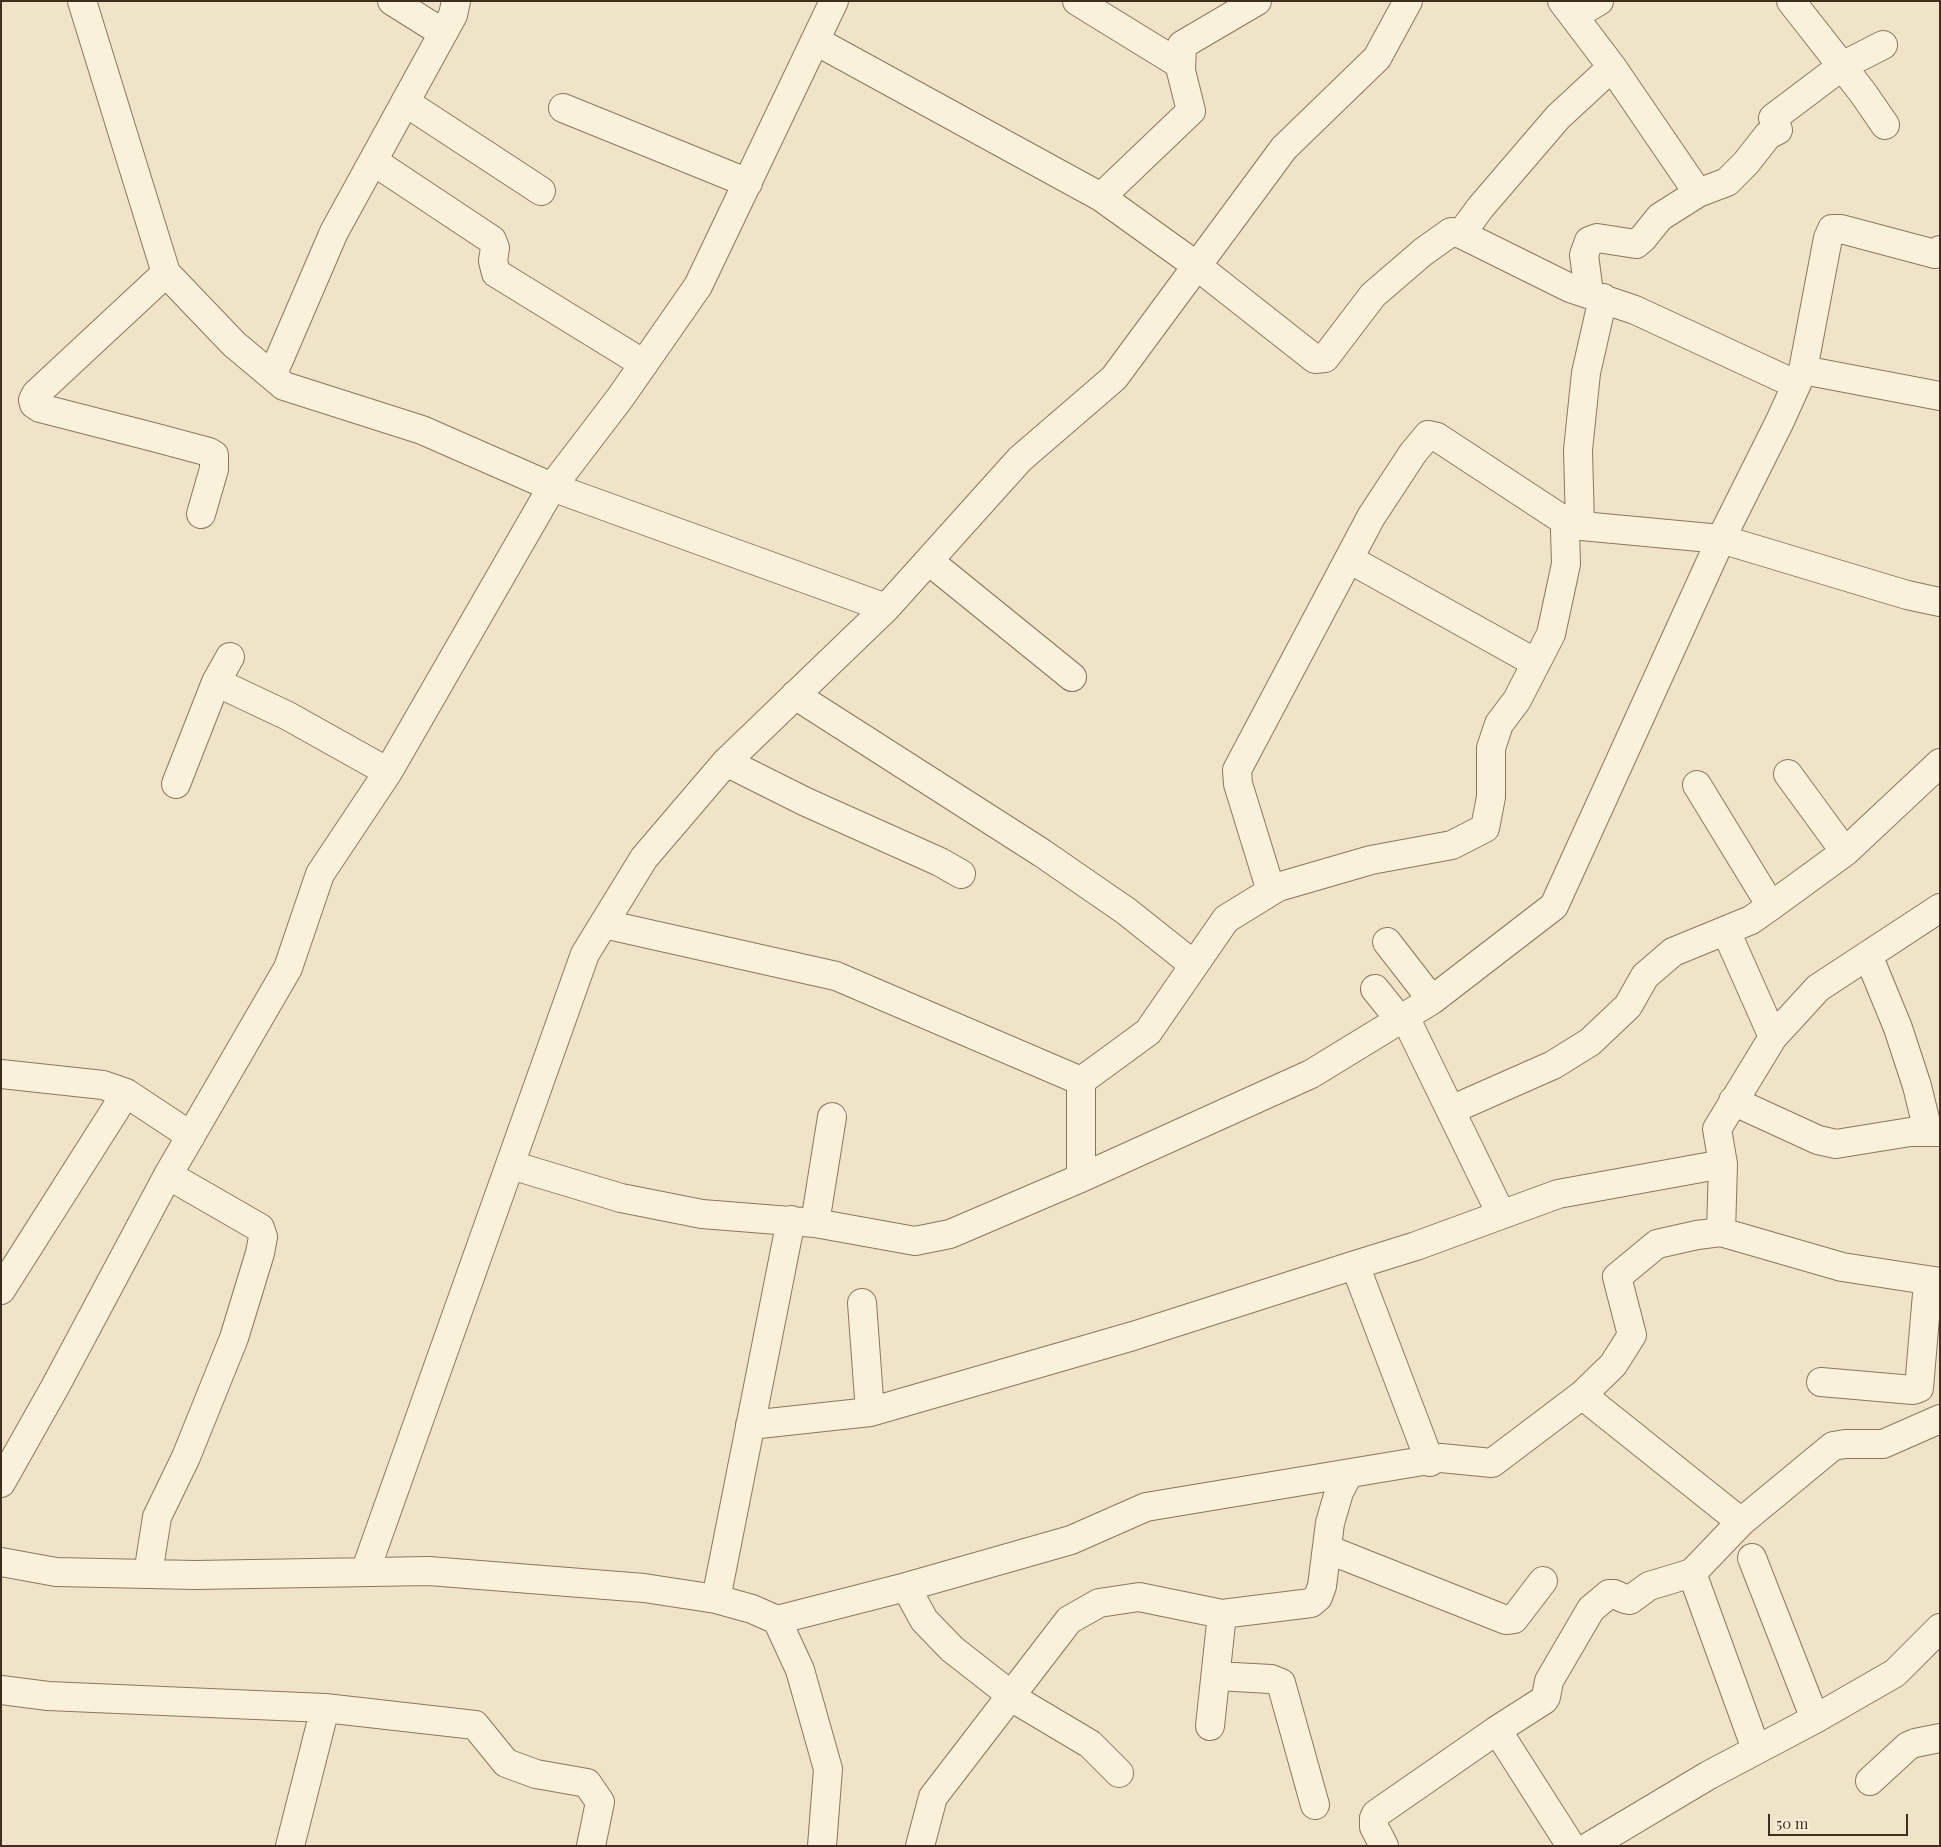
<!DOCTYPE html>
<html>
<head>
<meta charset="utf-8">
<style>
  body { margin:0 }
  #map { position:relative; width:1941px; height:1847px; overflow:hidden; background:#f0e4c8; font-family:"Playfair Display",serif }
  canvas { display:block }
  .frame { position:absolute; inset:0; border:2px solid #3d2e20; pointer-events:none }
  .scale { position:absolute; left:1768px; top:1814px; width:140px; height:22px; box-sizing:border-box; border:2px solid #3d2e20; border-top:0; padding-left:6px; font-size:15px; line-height:18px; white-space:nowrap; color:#3d2e20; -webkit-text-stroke:4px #f7eed8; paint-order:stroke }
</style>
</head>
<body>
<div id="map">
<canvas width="1941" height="1847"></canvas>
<div class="frame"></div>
<div class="scale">50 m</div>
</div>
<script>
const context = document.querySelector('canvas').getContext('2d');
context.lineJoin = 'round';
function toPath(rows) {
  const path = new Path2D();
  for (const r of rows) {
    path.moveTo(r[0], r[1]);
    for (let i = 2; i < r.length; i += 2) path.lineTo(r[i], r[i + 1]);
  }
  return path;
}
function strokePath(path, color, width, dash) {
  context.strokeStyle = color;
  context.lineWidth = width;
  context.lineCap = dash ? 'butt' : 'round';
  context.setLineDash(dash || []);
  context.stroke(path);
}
const minor = toPath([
  [82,1,166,273,234,344,284,386,422,430,552,487,886,608,1020,459,1114,378,1284,148,1377,58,1408,1],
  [392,1,443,33],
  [1077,1,1181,65],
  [1562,1,1612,67,1698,193],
  [1791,1,1863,93,1885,125],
  [1574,16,1599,1],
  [816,41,1101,197,1197,266,1315,359,1325,358,1373,295,1423,252,1451,232,1461,234,1570,288,1635,310,1795,384],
  [405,102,541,191],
  [563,108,748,183],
  [373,161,492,240,495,248,493,261,496,273,644,364],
  [1101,197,1191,111,1181,71,1182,45,1257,1],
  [1461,234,1480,208,1558,117,1612,67],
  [166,273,36,394,33,400,34,404,40,408,153,437,209,452,214,455,214,469,201,514],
  [1589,293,1584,255,1589,241,1597,238,1636,244,1643,238,1660,217,1698,193,1727,182,1746,163,1768,135,1778,130,1773,118,1842,66,1883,45],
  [1803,370,1940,396],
  [272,376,334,232,453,15,456,1],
  [1580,526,1578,450,1586,373,1603,298],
  [1349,559,1536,663],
  [929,561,1072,677],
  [216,682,288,716,388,772],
  [795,695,1042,853,1126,911,1194,965],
  [726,762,806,802,940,862,961,874],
  [1788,774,1845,852],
  [176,784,216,682,230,657],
  [1697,785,1771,906],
  [1271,891,1238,784,1237,770,1371,517,1413,453,1428,435,1437,437,1571,525,1721,539,1907,595,1940,602],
  [604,924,836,976,1081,1081,1081,1178],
  [1726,931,1773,1037],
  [1387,942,1432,1000],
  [1868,955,1898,1028,1917,1086,1928,1131],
  [1375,989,1400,1020],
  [1405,1017,1501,1214],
  [1,1074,103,1085,126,1093,1,1290],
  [1081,1081,1148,1032,1226,919,1278,887,1371,860,1452,845,1485,828,1491,797,1491,748,1499,724,1517,700,1551,634,1566,564,1565,531,1571,525],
  [126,1093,191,1136],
  [1733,1101,1818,1140,1836,1144,1910,1132,1940,1132],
  [1451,1110,1553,1065,1590,1042,1628,1006,1645,976,1673,952,1751,920,1771,906,1845,852,1940,763],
  [511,1165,621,1198,702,1214,815,1223,915,1241,950,1234,1081,1178,1311,1074,1432,1000,1554,906,1721,539,1780,421,1803,370,1828,238,1832,229,1841,229,1935,254,1940,250],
  [815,1223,832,1117],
  [1721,1232,1723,1164],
  [1355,1265,1430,1462],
  [862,1303,870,1412],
  [1821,1382,1913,1390,1919,1388,1928,1282],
  [1582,1395,1741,1522],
  [750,1425,870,1412,1133,1336,1355,1265,1416,1246,1558,1194,1723,1164,1717,1129,1773,1037,1818,988,1940,908],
  [1,1483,55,1387,168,1175,288,968,320,874,388,772,552,487,620,398,698,286,834,1],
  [1327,1549,1506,1620,1514,1619,1543,1581],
  [1752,1558,1815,1719],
  [1,1562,56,1572,195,1575,429,1571,644,1588,716,1599,752,1609,777,1620,800,1670,828,1769,822,1846],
  [365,1572,585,954,644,858,726,762,886,608],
  [1692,1573,1756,1749],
  [148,1574,157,1517,186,1457,234,1338,260,1253,263,1237,260,1228,168,1175],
  [906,1587,924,1620,952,1649,1021,1703,1090,1744,1119,1773],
  [716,1599,791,1220],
  [777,1620,906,1587,1071,1540,1146,1507,1441,1458,1492,1463,1582,1395,1613,1365,1632,1335,1617,1277,1657,1244,1697,1235,1721,1232,1842,1267,1940,1282],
  [1216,1676,1271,1679,1281,1683,1315,1805],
  [1,1690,48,1696,325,1708,475,1725,506,1763,536,1774,587,1783,600,1802,591,1846],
  [1210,1726,1222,1614],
  [1497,1730,1571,1846],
  [1870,1781,1908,1746,1915,1743,1940,1738],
  [290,1846,325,1708],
  [920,1846,933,1797,1069,1620,1099,1603,1139,1597,1222,1614,1311,1603,1318,1597,1322,1586,1330,1523,1339,1492,1348,1475],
  [1384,1846,1374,1827,1374,1818,1376,1814,1497,1730,1544,1700,1546,1697,1549,1681,1591,1609,1609,1594,1614,1594,1625,1599,1630,1600,1649,1586,1692,1573,1741,1522,1833,1446,1845,1444,1883,1444,1940,1419],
  [1590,1846,1709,1775,1815,1719,1895,1673,1940,1628]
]);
strokePath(minor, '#8d765c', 30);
strokePath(minor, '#faf1dc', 28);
</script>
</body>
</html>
